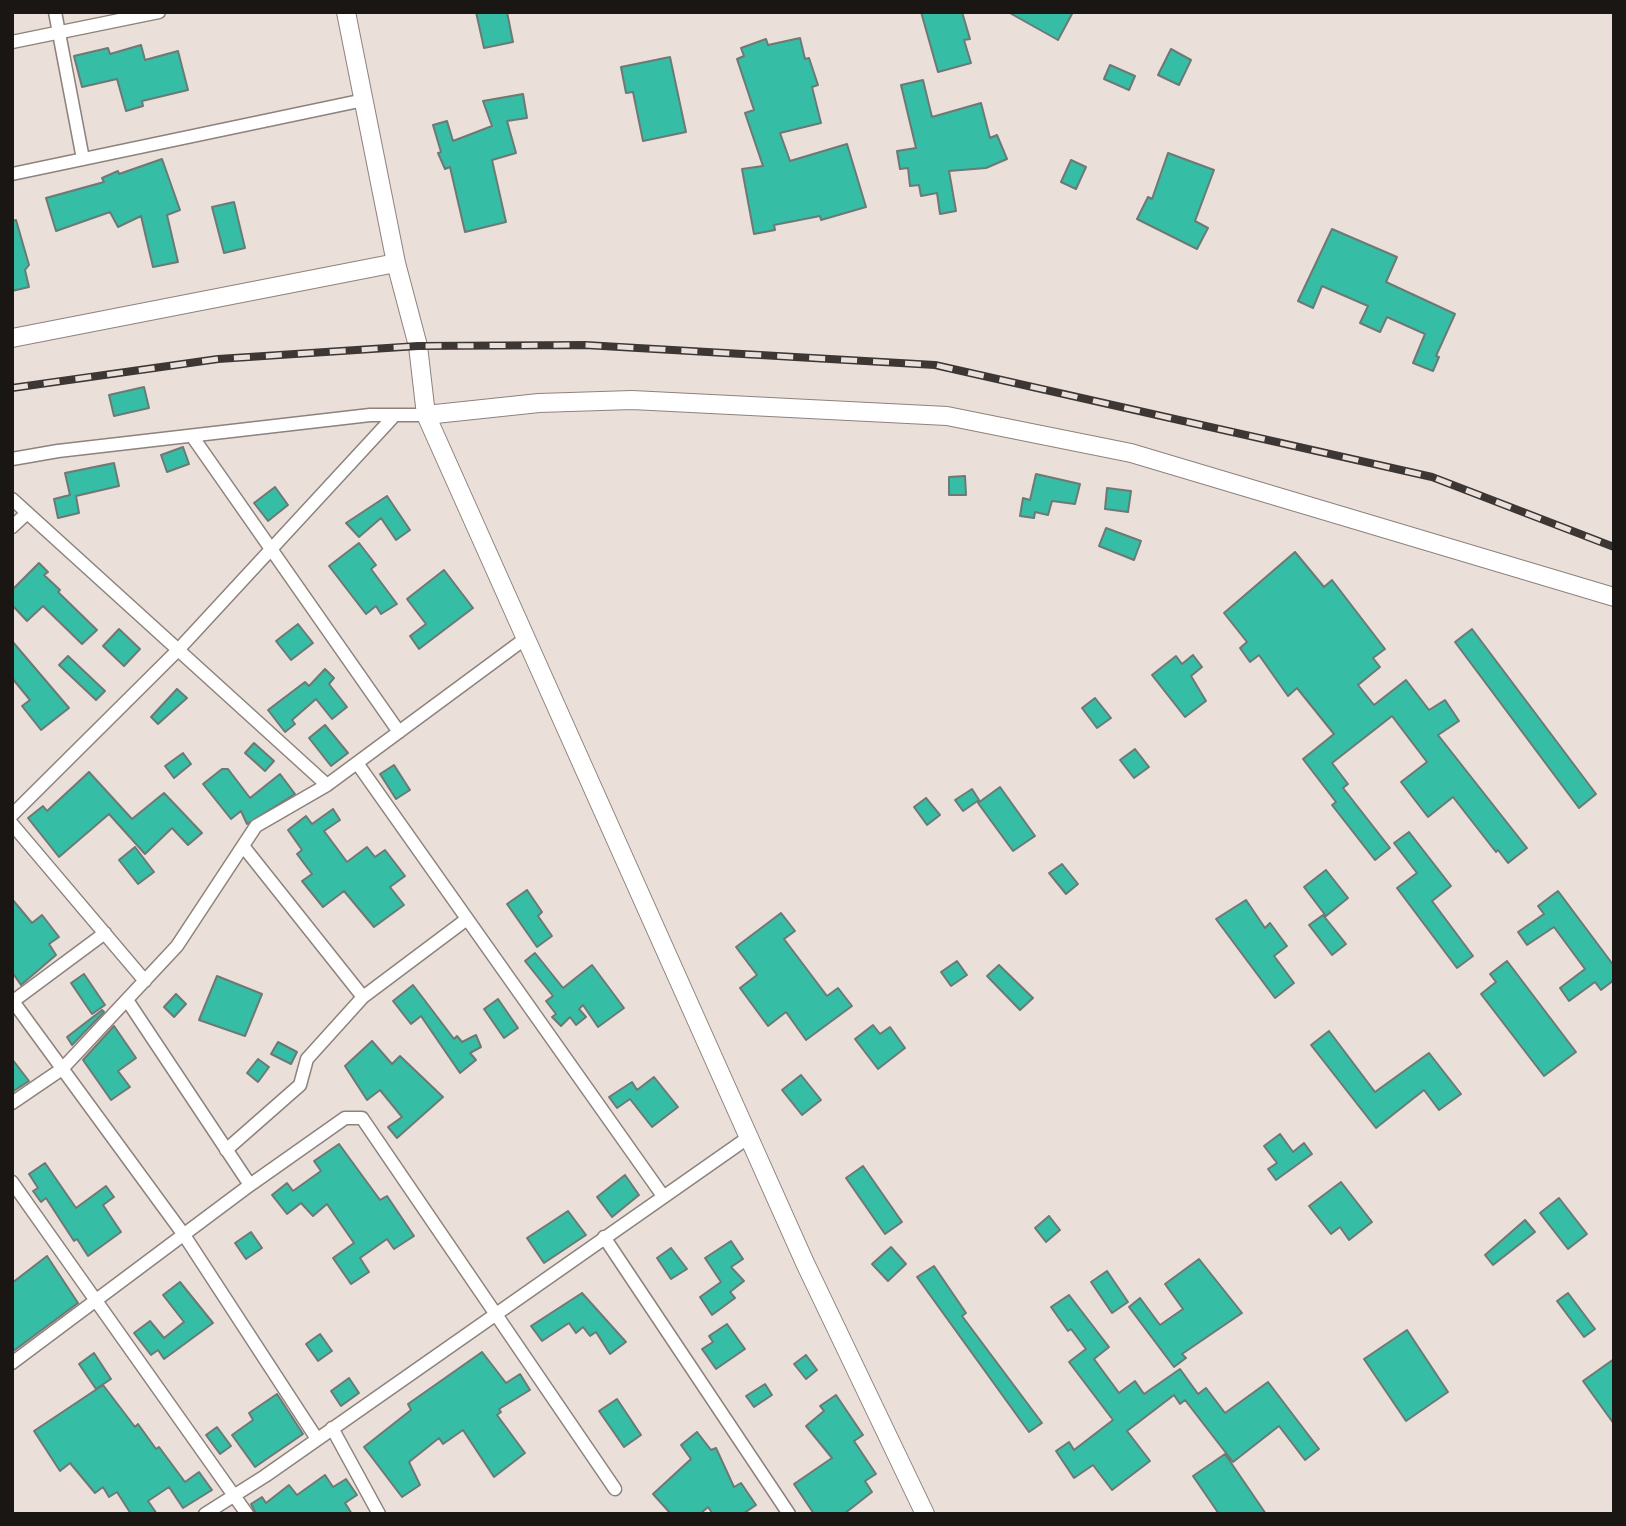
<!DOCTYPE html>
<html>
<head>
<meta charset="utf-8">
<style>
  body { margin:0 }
  #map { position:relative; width:1626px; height:1526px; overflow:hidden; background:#ebdfd9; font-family:"DejaVu Sans",sans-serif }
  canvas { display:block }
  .frame { position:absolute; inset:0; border:14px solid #1a1614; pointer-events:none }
</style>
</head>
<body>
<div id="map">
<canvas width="1626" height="1526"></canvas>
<div class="frame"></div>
</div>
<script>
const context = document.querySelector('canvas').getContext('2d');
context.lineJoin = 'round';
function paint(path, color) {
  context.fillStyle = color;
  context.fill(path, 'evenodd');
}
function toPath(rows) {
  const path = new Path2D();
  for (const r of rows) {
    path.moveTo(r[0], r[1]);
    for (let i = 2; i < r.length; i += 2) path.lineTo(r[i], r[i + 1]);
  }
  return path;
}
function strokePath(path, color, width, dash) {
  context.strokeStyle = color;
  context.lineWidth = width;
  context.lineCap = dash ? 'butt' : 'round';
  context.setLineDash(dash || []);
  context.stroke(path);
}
const building = toPath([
  [476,12,507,12,513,42,484,48,476,12],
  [921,12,962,12,970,39,964,40,971,63,938,72,921,12],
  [1008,12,1073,12,1058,40,1008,12],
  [800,38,805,59,809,58,818,85,812,87,821,123,780,133,790,161,847,144,866,207,821,220,820,216,774,225,775,230,754,234,742,169,763,166,745,113,754,110,737,59,744,56,741,48,766,39,768,45,800,38],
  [141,45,145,60,178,51,188,90,142,101,143,106,126,111,117,79,82,87,74,56,108,48,110,54,141,45],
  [1171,49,1191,60,1179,85,1158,75,1171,49],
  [670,57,686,132,643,141,633,92,626,93,621,67,670,57],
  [1110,65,1135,76,1129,90,1104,79,1110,65],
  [923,80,932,117,981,103,990,138,997,135,1007,159,986,168,949,171,956,211,940,214,937,193,921,196,919,185,910,186,908,168,900,169,897,151,916,148,901,85,923,80],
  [523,94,527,118,507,121,516,153,492,160,506,222,465,232,450,167,445,169,438,153,441,152,433,125,447,121,453,141,492,126,483,101,523,94],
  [1168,153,1214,170,1195,221,1208,228,1197,249,1137,219,1148,197,1152,199,1168,153],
  [162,159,180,210,167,215,178,262,153,267,141,216,118,227,110,212,56,231,46,198,104,182,102,178,118,171,119,174,162,159],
  [1071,160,1086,167,1076,189,1061,182,1071,160],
  [234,202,245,248,224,253,212,207,234,202],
  [16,220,29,265,25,270,29,287,12,291,12,221,16,220],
  [1332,229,1397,257,1386,282,1455,314,1436,356,1439,357,1433,371,1413,363,1425,334,1387,317,1380,332,1360,323,1368,306,1322,286,1313,308,1298,301,1332,229],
  [144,387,149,408,114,416,109,395,144,387],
  [183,447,189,464,167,472,161,455,183,447],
  [114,463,119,486,76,496,79,513,58,518,54,499,70,495,65,473,114,463],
  [1036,474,1080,484,1075,504,1052,501,1048,515,1035,512,1034,518,1020,516,1023,498,1030,500,1036,474],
  [965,476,966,495,949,495,949,477,965,476],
  [275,487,288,505,268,521,254,503,275,487],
  [1107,488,1131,491,1128,512,1105,509,1107,488],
  [387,496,410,530,396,540,381,518,359,537,346,523,387,496],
  [1106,528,1141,541,1134,560,1099,546,1106,528],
  [359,543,376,565,371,569,397,604,381,614,376,606,366,614,329,566,359,543],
  [1295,552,1324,587,1332,580,1385,649,1373,658,1380,667,1358,685,1374,705,1406,680,1429,710,1445,700,1459,721,1438,735,1527,848,1508,863,1498,850,1496,852,1453,797,1428,817,1401,782,1427,762,1392,716,1332,763,1348,784,1343,788,1390,848,1375,860,1332,805,1336,802,1303,759,1334,734,1297,688,1288,696,1259,655,1250,662,1240,648,1247,642,1224,613,1295,552],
  [39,563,48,572,44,575,60,590,58,592,97,630,82,644,43,606,27,621,12,605,12,590,39,563],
  [444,570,473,608,419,649,410,636,426,624,407,599,444,570],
  [298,624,313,643,291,660,276,641,298,624],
  [119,629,140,649,124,666,103,646,119,629],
  [1472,629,1596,794,1579,808,1455,642,1472,629],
  [12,641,69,708,41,730,22,706,30,700,12,678,12,641],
  [1193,655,1202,667,1191,676,1206,701,1185,717,1152,675,1176,656,1182,664,1193,655],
  [68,656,105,691,96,700,59,665,68,656],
  [325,669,334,678,329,684,347,707,332,719,316,699,292,720,295,724,285,732,268,710,305,682,309,686,325,669],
  [177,689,187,698,158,724,151,717,177,689],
  [1095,698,1111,718,1097,728,1082,708,1095,698],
  [325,725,348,753,331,766,309,738,325,725],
  [254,743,274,761,265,771,245,753,254,743],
  [1135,749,1149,767,1134,778,1120,760,1135,749],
  [183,753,191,764,174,778,165,766,183,753],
  [394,765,410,790,396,799,380,774,394,765],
  [222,769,228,769,250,798,280,774,295,794,247,824,241,811,231,819,203,784,222,769],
  [89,772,132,819,164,793,202,833,188,845,172,828,145,854,109,814,59,857,28,818,43,806,47,811,89,772],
  [1000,787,1035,836,1013,851,978,803,1000,787],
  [972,789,979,800,963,811,955,800,972,789],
  [926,798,940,815,927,825,914,807,926,798],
  [333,809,340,820,324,831,347,862,367,847,375,857,385,850,405,876,390,887,404,905,374,927,344,891,323,907,302,881,312,874,297,854,302,850,288,830,306,816,312,824,333,809],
  [1409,832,1451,886,1432,901,1473,956,1457,968,1397,888,1417,873,1394,843,1409,832],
  [135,847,154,872,138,884,119,860,135,847],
  [1062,864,1078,884,1066,894,1049,873,1062,864],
  [1326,870,1348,898,1326,916,1304,887,1326,870],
  [527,890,542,912,538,916,552,936,537,947,507,904,527,890],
  [1558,891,1614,966,1614,980,1601,990,1595,982,1569,1001,1560,988,1585,969,1554,927,1527,945,1518,932,1544,914,1538,906,1558,891],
  [12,899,32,923,42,915,59,937,49,944,56,955,21,985,12,972,12,899],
  [1246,900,1265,928,1270,923,1287,946,1274,956,1294,983,1275,998,1216,919,1246,900],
  [781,913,795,931,784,939,827,996,838,988,852,1006,806,1040,786,1012,768,1026,740,988,757,975,736,947,781,913],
  [1323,915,1346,944,1332,955,1309,925,1323,915],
  [535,953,563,988,592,965,624,1008,598,1027,583,1005,579,1009,586,1017,576,1025,570,1017,561,1026,552,1017,556,1014,546,1001,553,996,525,961,535,953],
  [957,961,967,975,951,986,941,972,957,961],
  [1507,961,1576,1052,1544,1076,1481,994,1496,982,1490,974,1507,961],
  [999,965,1033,998,1020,1010,987,976,999,965],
  [84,974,105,1005,92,1014,71,983,84,974],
  [217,976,262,994,245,1036,199,1020,217,976],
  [413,985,454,1039,457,1036,462,1042,476,1035,481,1047,470,1053,476,1060,460,1073,421,1016,411,1024,393,1001,413,985],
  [176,994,186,1004,174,1017,164,1007,176,994],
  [498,999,518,1028,504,1038,484,1009,498,999],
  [102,1010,104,1012,72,1045,67,1037,102,1010],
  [873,1025,880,1034,890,1027,905,1048,878,1069,855,1039,873,1025],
  [114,1026,136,1058,118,1071,130,1087,111,1100,83,1060,114,1026],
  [1329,1031,1375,1092,1429,1053,1461,1094,1439,1110,1424,1090,1376,1128,1311,1045,1329,1031],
  [372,1041,392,1064,400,1056,443,1097,397,1138,388,1127,402,1117,380,1090,367,1100,345,1066,372,1041],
  [278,1042,297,1052,291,1064,271,1054,278,1042],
  [12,1059,29,1081,12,1092,12,1059],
  [258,1059,269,1067,258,1082,247,1073,258,1059],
  [801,1075,821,1100,802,1115,782,1090,801,1075],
  [654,1077,678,1107,652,1127,630,1099,617,1108,609,1097,632,1082,637,1090,654,1077],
  [1280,1134,1293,1152,1304,1143,1312,1154,1276,1180,1268,1169,1277,1163,1264,1146,1280,1134],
  [339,1144,380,1200,387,1196,414,1236,394,1249,387,1239,360,1258,369,1272,351,1284,333,1258,354,1243,327,1204,313,1216,301,1203,287,1214,272,1195,287,1183,293,1191,321,1171,314,1161,339,1144],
  [45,1163,76,1208,106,1186,114,1197,103,1205,121,1232,88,1256,77,1239,74,1241,46,1198,41,1202,33,1191,38,1188,29,1174,45,1163],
  [863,1166,902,1222,885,1234,846,1178,863,1166],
  [625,1175,639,1195,612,1217,597,1197,625,1175],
  [1341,1182,1372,1222,1349,1240,1340,1227,1331,1234,1309,1206,1341,1182],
  [1559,1198,1587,1234,1568,1249,1540,1213,1559,1198],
  [568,1211,586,1235,544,1263,527,1238,568,1211],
  [1049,1216,1060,1230,1046,1242,1035,1228,1049,1216],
  [1525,1220,1535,1232,1493,1265,1485,1255,1525,1220],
  [251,1232,262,1248,246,1259,235,1243,251,1232],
  [731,1241,743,1259,731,1267,744,1281,730,1292,735,1298,712,1315,700,1297,721,1282,705,1258,731,1241],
  [891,1247,906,1264,888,1281,872,1264,891,1247],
  [671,1248,687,1269,671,1279,657,1258,671,1248],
  [47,1256,78,1303,12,1352,12,1283,47,1256],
  [1199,1259,1242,1313,1182,1354,1186,1358,1174,1367,1129,1307,1140,1298,1160,1325,1183,1309,1165,1284,1199,1259],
  [934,1266,966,1313,962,1316,1042,1423,1029,1432,917,1277,934,1266],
  [1107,1271,1128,1302,1112,1313,1091,1282,1107,1271],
  [180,1282,213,1323,164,1359,158,1350,151,1355,134,1333,150,1321,164,1338,184,1322,163,1295,180,1282],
  [582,1293,626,1342,610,1354,596,1332,590,1336,583,1327,576,1333,569,1323,542,1341,531,1326,582,1293],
  [1568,1293,1595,1329,1584,1337,1557,1301,1568,1293],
  [1069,1295,1109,1347,1094,1359,1119,1393,1135,1381,1144,1394,1180,1369,1198,1394,1206,1388,1225,1413,1268,1382,1319,1449,1305,1460,1279,1426,1233,1462,1185,1400,1180,1404,1174,1395,1127,1431,1150,1461,1112,1490,1093,1465,1074,1478,1056,1451,1069,1442,1074,1450,1113,1420,1069,1362,1086,1349,1071,1329,1068,1331,1051,1307,1069,1295],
  [727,1324,745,1349,716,1369,702,1349,713,1342,709,1336,727,1324],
  [1407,1330,1448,1392,1406,1421,1364,1359,1407,1330],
  [320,1334,332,1351,318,1361,306,1344,320,1334],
  [482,1352,506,1383,520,1374,530,1390,499,1409,501,1412,497,1415,525,1453,494,1477,463,1430,443,1444,439,1438,409,1462,420,1485,402,1497,364,1447,411,1410,408,1404,482,1352],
  [94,1353,111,1379,96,1389,79,1364,94,1353],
  [806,1355,817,1370,806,1379,794,1364,806,1355],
  [1614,1359,1614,1424,1583,1381,1614,1359],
  [349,1378,359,1393,341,1406,331,1391,349,1378],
  [765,1384,772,1395,754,1407,746,1396,765,1384],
  [103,1385,135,1427,138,1424,156,1449,159,1447,185,1482,199,1472,212,1490,183,1508,169,1487,148,1501,157,1514,131,1514,117,1492,109,1497,103,1487,95,1493,70,1463,60,1471,34,1431,103,1385],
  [277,1394,303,1434,255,1467,232,1435,253,1420,249,1413,277,1394],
  [836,1395,863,1435,854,1441,876,1474,865,1481,872,1492,844,1514,814,1514,794,1484,832,1458,806,1426,824,1411,820,1406,836,1395],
  [617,1399,641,1435,624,1447,599,1411,617,1399],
  [217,1427,231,1446,220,1454,206,1435,217,1427],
  [697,1432,711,1450,716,1448,734,1487,741,1483,756,1505,743,1514,713,1514,708,1507,700,1514,671,1514,653,1494,691,1459,681,1445,697,1432],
  [1225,1454,1266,1514,1219,1514,1193,1476,1225,1454],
  [325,1475,333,1487,346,1479,357,1495,345,1503,352,1514,256,1514,251,1504,262,1497,266,1503,289,1485,297,1495,325,1475]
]);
paint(building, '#36bda6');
strokePath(building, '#6c7975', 2);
const street = toPath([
  [55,12,83,159],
  [12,42,159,12],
  [12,174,364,100],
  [192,436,399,732],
  [12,459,58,451,370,415,426,415],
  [12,499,327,785],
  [12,527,27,513],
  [357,763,663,1196],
  [12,815,178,650,395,415],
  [12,824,145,981],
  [243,846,363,997,467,919],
  [12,1000,184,1235,317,1439],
  [127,1000,250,1185],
  [12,1002,105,933],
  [12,1103,62,1069,177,946,256,826,327,785,526,638],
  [226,1150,300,1085,307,1059,363,997],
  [12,1182,247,1514],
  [604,1237,789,1514],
  [12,1363,250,1185,345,1118,362,1118,615,1489],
  [332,1428,379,1514],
  [205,1514,265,1476,749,1137]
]);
const secondary = toPath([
  [346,12,396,263,418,346,426,415,805,1263,925,1514],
  [12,338,396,263],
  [426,415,539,403,632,400,947,416,1131,453,1614,597]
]);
strokePath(street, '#8d827c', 15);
strokePath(secondary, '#8d827c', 20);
strokePath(street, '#fff', 12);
strokePath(secondary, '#fff', 18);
const rail = toPath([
  [12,388,218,359,418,346,585,345,935,365,1432,477,1614,547]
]);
strokePath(rail, '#3c3634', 8);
strokePath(rail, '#ebdfd9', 5, [16]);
</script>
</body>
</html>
